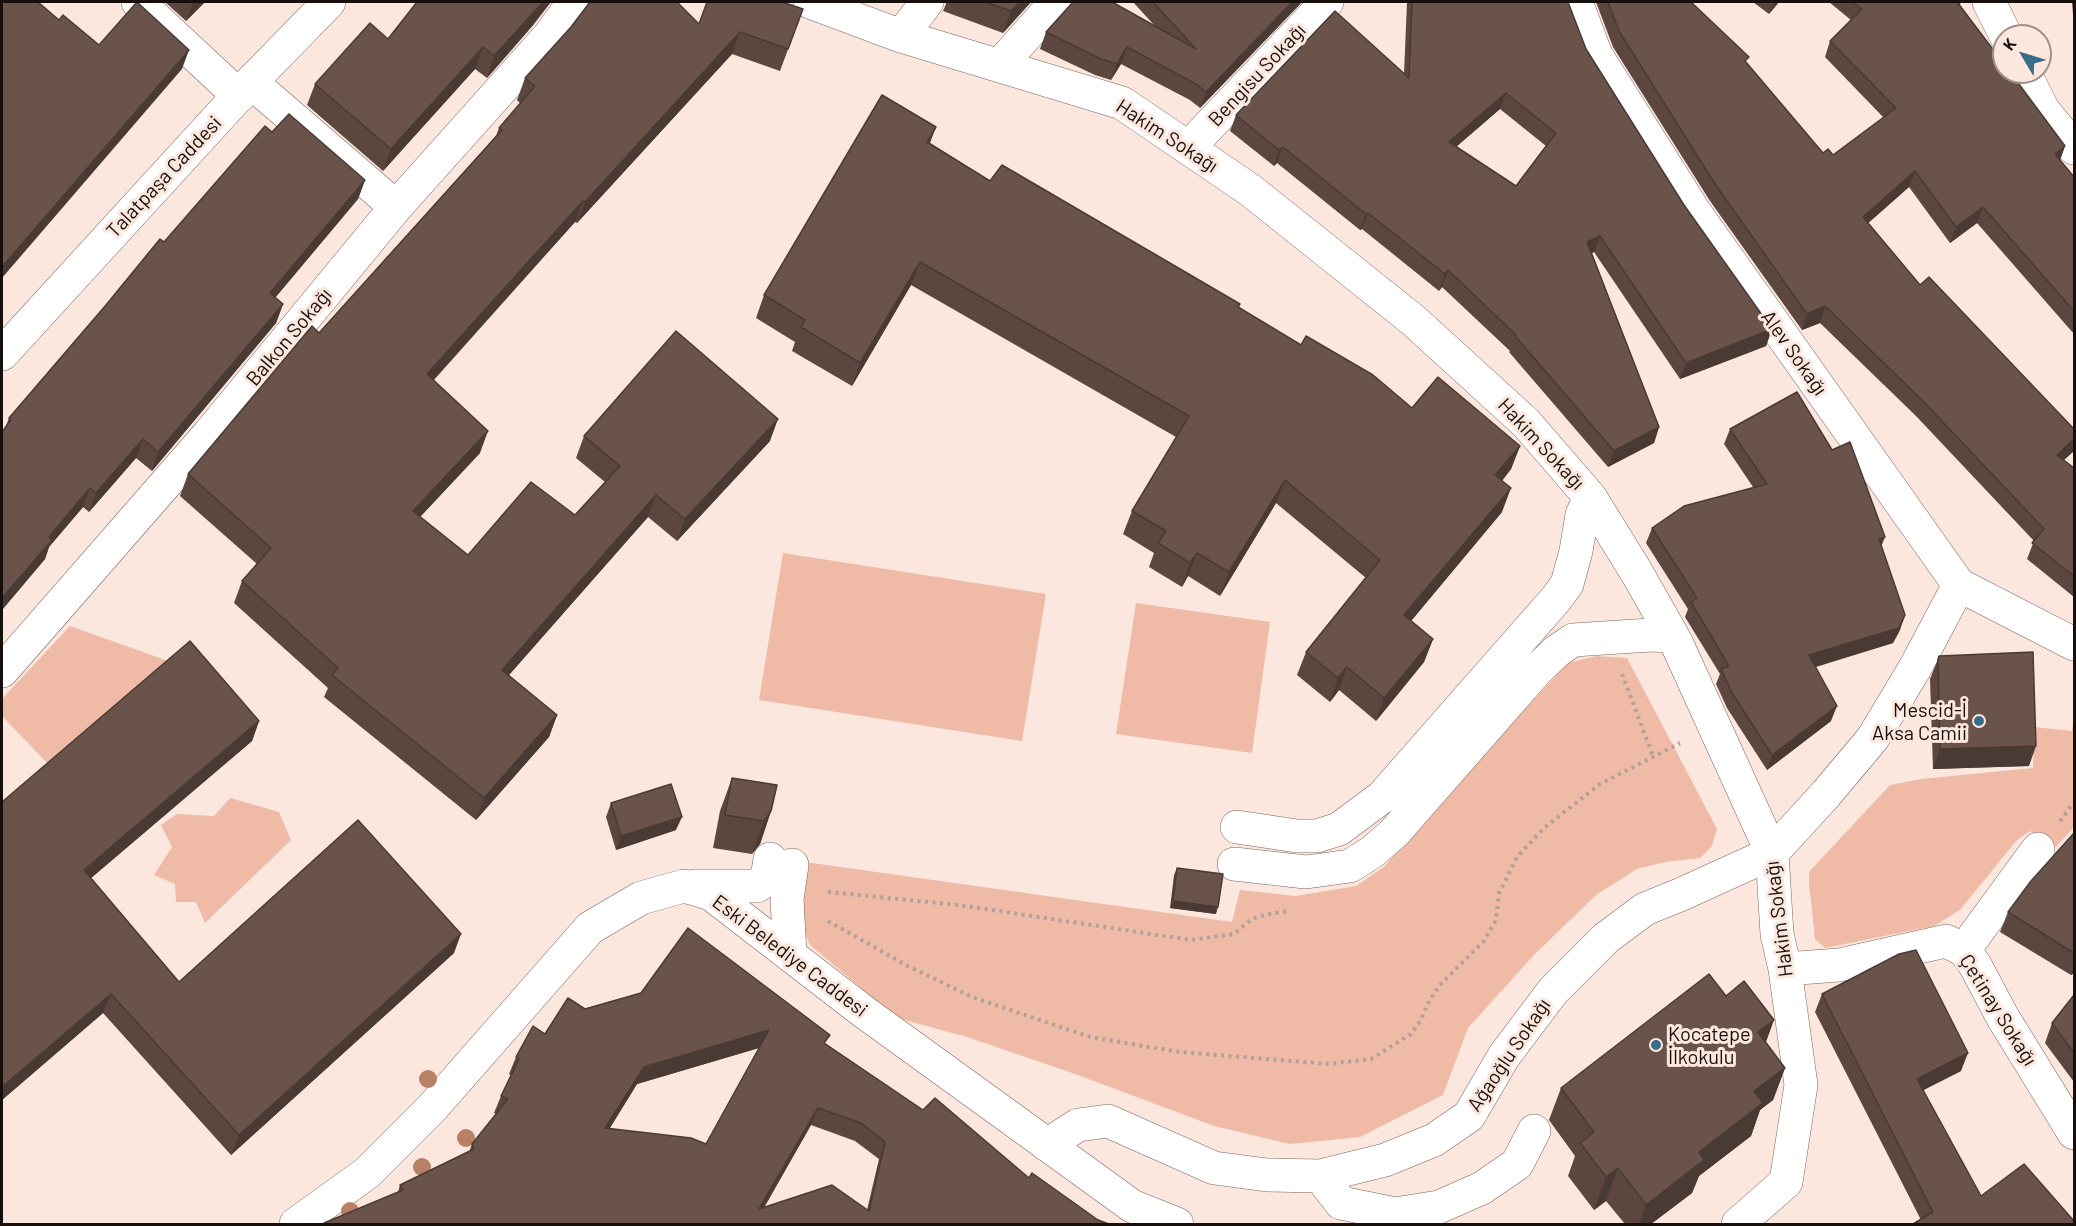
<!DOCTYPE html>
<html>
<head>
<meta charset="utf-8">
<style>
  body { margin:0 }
  #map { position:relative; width:2076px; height:1226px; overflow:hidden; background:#fce7de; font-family:Barlow,sans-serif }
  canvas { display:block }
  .frame { position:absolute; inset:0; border:3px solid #170f0b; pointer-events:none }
  .north { position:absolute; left:1992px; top:24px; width:60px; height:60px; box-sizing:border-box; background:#fce7de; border:2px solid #a0918a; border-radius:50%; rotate:308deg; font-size:16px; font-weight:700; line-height:24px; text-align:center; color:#170f0b }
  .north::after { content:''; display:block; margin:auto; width:21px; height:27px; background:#386d89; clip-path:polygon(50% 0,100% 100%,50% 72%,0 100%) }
</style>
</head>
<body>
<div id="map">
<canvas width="2076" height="1226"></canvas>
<div class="frame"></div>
<div class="north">K</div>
</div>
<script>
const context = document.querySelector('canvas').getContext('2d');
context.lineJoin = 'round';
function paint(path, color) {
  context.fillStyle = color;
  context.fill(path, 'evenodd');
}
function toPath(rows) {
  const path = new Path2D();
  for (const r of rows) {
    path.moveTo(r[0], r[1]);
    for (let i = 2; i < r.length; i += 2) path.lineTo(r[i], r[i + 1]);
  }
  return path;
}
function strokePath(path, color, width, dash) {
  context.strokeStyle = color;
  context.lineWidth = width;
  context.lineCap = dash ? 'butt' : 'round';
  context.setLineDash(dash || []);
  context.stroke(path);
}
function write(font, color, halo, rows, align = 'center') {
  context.font = font + ' Barlow,sans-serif';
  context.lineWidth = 6;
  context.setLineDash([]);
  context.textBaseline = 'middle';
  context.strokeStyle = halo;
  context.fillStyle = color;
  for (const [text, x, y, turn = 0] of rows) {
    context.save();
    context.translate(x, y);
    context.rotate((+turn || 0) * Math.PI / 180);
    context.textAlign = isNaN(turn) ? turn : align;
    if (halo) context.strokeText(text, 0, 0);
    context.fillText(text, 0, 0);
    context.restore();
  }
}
paint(toPath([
  [783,553,1046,594,1022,741,759,700],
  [1136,603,1270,622,1252,753,1116,734],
  [70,626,171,662,50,766,2,716,2,699],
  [1596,656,1627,658,1717,829,1712,846,1700,858,1665,862,1637,869,1596,895,1534,955,1468,1028,1443,1095,1360,1137,1290,1144,1214,1126,1075,1074,967,1037,897,1018,810,945,801,925,805,862,1232,922,1240,890,1296,896,1356,886,1384,867,1453,786,1568,663],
  [2074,717,2074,827,2056,847,2030,831,2016,841,1960,910,1934,926,1825,948,1815,939,1809,883,1809,872,1890,785,1921,779,2033,768,2034,727,2072,731],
  [230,798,279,812,291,840,205,923,196,902,176,902,175,884,154,875,172,847,161,825,177,814,214,816]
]), '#efbaa6');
const minor = toPath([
  [138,2,239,96],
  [810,2,901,36,1122,103,1250,190,1413,320,1526,423,1590,497,1637,573,1676,642,1772,853,1777,934,1785,969,1801,1085,1786,1182,1738,1224],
  [1576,2,1596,55,1694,211,1959,585,2074,644],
  [1989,2,2006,36],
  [901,36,927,2],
  [1000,65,1056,2],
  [2024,72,2043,110,2074,148],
  [251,82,396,207],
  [1188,148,1327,2],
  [2,671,209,434,396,207,549,36,574,2],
  [1237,827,1297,836,1317,836,1339,829,1382,797,1556,599,1567,584,1576,551,1582,515,1590,497],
  [1234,864,1306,872,1350,866,1372,852,1394,833,1537,670,1557,651,1573,640,1651,635,1672,636],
  [695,886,757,886,767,878,770,859],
  [1964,950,2038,849],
  [790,955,787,899,792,865],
  [1785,969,1839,965,1946,941,1964,950,1975,965,2002,1016,2074,1133],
  [1047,1145,1078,1125,1108,1121,1214,1168,1267,1175,1320,1176,1385,1160,1434,1140,1469,1116,1504,1056,1553,991,1606,938,1645,909,1682,894,1772,853,1826,794,1873,738,1915,668,1959,585],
  [1320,1176,1341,1203,1395,1214,1439,1207,1482,1188,1517,1164,1534,1131],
  [296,1224,367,1173,432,1108,590,928,641,898,684,886,711,894,864,1012,1132,1206,1177,1224]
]);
const major = toPath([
  [2,354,251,82,329,2]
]);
strokePath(minor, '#7a635a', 34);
strokePath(major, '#7a635a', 34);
strokePath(toPath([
  [1622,674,1653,756],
  [2060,821,2074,802],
  [828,892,959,905,1191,940,1234,934,1252,919,1268,914,1290,911],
  [828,921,906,965,972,997,1090,1037,1180,1052,1329,1064,1371,1059,1411,1034,1421,1020,1429,1001,1439,986,1484,941,1496,920,1499,893,1517,857,1544,828,1600,784,1680,743]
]), '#b1a099', 4, [3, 4.5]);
strokePath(minor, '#fff', 33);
strokePath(major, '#fff', 33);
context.fillStyle = '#b88165';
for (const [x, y] of [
  [428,1079],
  [466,1138],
  [422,1167],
  [350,1211]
]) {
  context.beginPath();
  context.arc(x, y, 9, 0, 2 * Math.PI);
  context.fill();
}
paint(toPath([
  [165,2,205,2,186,21],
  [945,2,1031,2,1003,33,943,11,946,4],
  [1133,2,1302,2,1200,108,1190,100,1121,64,1111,80,1095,75,1040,49,1046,32,1154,25],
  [1407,2,1568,2,1586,49,1684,205,1772,329,1766,346,1680,379,1594,252,1592,253,1659,427,1654,443,1608,467,1509,352,1510,351,1442,287,1439,291,1362,229,1360,230,1277,163,1274,166,1230,131,1236,115,1404,74],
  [1500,109,1546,146,1516,186,1456,147],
  [1596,2,1691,2,1747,63,1823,153,1833,155,1884,118,1825,57,1830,41,1851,20,1829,2,1961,2,1960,5,2065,146,2060,160,2074,177,2074,334,1977,223,1950,243,1909,187,1868,223,1920,285,2074,429,2074,451,2064,460,2074,468,2074,597,2027,559,2034,541,1916,416,1820,323,1802,330,1710,201,1613,47],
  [1753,2,1779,2,1769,14],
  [2072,2,2074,2,2074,27],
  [803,9,780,71,732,54,577,223,575,222,434,380,480,453,420,517,468,555,575,515,605,482,576,458,584,436,770,441,677,541,648,517,509,675,557,715,549,737,476,820,324,697,328,688,234,603,242,581,257,564,180,496,188,474,319,333,496,136,499,128,520,103,517,100,525,78,699,23],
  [534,24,487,78,475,69,383,171,307,105,315,84,388,39],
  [272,132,365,180,358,199,275,298,283,304,276,323,152,471,136,458,89,512,83,507,49,547,45,559,2,610,2,432,5,428,9,418,164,242],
  [930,143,990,181,1239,308,1301,345,1412,408,1520,446,1511,469,1502,481,1502,512,1411,621,1433,639,1424,662,1376,721,1339,690,1330,702,1297,675,1306,652,1366,578,1276,503,1220,596,1188,576,1182,587,1149,567,1154,553,1123,534,1132,511,1176,437,911,285,852,386,792,351,795,342,756,318,764,295],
  [1730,429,1881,547,1900,630,1893,643,1816,667,1831,721,1767,770,1727,708,1716,684,1720,674,1685,617,1688,609,1646,543,1652,528,1753,487,1724,444],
  [1938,659,2029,766,1933,769,1930,679],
  [259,721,252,741,91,878,179,982,454,953,231,1155,103,1013,2,1100,2,802],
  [732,778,771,811,760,844,752,854,713,848,720,811],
  [611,803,676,830,616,850,606,817],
  [2074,833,2074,973,2071,975,2000,932,2008,912],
  [1177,868,1216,914,1170,908,1174,875],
  [1822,994,1961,1071,1923,1090,1981,1196,2074,1221,1921,1220,1815,1012],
  [2074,995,2074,1082,2045,1043,2052,1023],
  [1726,996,1765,1042,1785,1068,1773,1100,1760,1110,1751,1136,1699,1176,1692,1193,1651,1224,1625,1224,1606,1201,1594,1210,1568,1176,1575,1156,1549,1120,1561,1088],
  [585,1009,826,1044,923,1110,1029,1178,1098,1220,1109,1224,324,1224,324,1223,398,1192,400,1185,469,1152,472,1144,496,1114,494,1113,501,1096,511,1075,509,1074,516,1057,545,1034],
  [759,1048,706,1144,609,1129,637,1084],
  [811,1125,855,1141,879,1159,867,1210,764,1208]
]), '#5b4740');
paint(toPath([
  [193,2,205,2,186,21],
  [543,2,551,2,534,24,487,78,494,56],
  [1020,2,1031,2,1003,33,1011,11],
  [1292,2,1302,2,1200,108,1206,92],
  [1774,2,1779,2,1769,14],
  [740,32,732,54,577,223,585,202],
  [483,47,475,69,383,171,391,149],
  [1127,47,1121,64,1111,80,1117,64],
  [189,50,182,69,2,278,2,267],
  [1506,93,1500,109,1443,158,1449,142],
  [936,127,927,151,927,142],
  [2065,146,2059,163,2055,154],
  [1283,147,1277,163,1274,166,1279,150],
  [1915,171,1909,187,1857,233,1863,217],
  [365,180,358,199,263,312,270,293],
  [583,201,575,222,419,395,427,374],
  [1983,207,1977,223,1950,243,1956,227],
  [1368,213,1362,229,1360,230,1366,214],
  [1600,236,1594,252,1581,259,1587,242],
  [920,262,911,285,852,386,860,363],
  [1448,270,1442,287,1439,291,1445,274],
  [283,304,276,323,152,471,158,452],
  [1825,306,1820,323,1802,330,1807,314],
  [1772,329,1766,346,1680,379,1686,363],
  [778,419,770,441,677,541,685,519],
  [1659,427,1654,443,1608,467,1614,451],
  [488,431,480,453,405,533,413,511],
  [143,439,136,458,89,512,96,493],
  [2074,439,2074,451,2051,471,2057,455],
  [1520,446,1511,469,1487,499,1495,475],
  [1285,480,1276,503,1220,596,1229,572],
  [90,488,83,507,49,547,45,559,2,610,2,598,49,537],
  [1511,488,1502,512,1396,639,1404,615],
  [656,495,648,517,494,692,502,670],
  [1885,537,1879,552,1879,539],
  [1197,553,1188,576,1182,587,1190,563],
  [1905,615,1900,630,1893,643,1804,670,1809,655],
  [1433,639,1424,662,1376,721,1384,698],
  [1347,667,1339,690,1330,702,1338,678],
  [1837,706,1831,721,1767,770,1772,755],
  [557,715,549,737,476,820,484,798],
  [259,721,252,741,77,890,84,870],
  [2036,746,2029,766,1933,769,1940,749],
  [771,811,760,844,752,854,764,821],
  [682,817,676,830,616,850,621,836],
  [1173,901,1218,907,1216,914,1170,908],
  [461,934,454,953,231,1155,239,1135],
  [2074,964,2074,973,2071,975],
  [111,994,103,1013,2,1100,2,1087],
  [1774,1020,1762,1053,1758,1032],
  [769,1030,762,1047,637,1084,599,1146,605,1128,644,1067],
  [1968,1053,1961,1071,1910,1097,1917,1079],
  [1785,1068,1773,1100,1760,1110,1751,1136,1699,1176,1692,1193,1651,1224,1639,1224,1646,1205,1699,1152,1754,1091],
  [818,1108,811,1125,754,1224,759,1209],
  [1618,1168,1606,1201,1594,1210,1606,1177]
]), '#4a3a34');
const building = toPath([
  [2,2,38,2,59,20,63,15,99,45,137,2,189,50,2,267,2,2],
  [417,2,543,2,494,56,483,47,391,149,315,84,370,23,388,39,417,2],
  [590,2,677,2,699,24,707,2,782,2,803,9,788,49,740,32,585,202,583,201,427,374,488,431,413,511,468,555,531,482,575,515,620,466,584,436,676,331,778,419,685,519,656,495,502,670,557,715,484,798,332,675,338,668,242,581,271,548,188,474,312,326,319,333,502,130,499,128,535,86,525,78,571,27,590,2],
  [985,2,1020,2,1011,11,985,2],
  [1073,2,1112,2,1196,49,1153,2,1292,2,1206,92,1196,84,1127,47,1117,64,1101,59,1046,32,1073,2],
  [1412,2,1568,2,1586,49,1684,205,1772,329,1686,363,1600,236,1587,242,1659,427,1614,451,1515,336,1516,335,1448,270,1445,274,1368,213,1366,214,1283,147,1279,150,1236,115,1335,11,1409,78,1412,2],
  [1506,93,1556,133,1516,186,1449,142,1506,93],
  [1608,2,1691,2,1749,57,1745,61,1823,153,1828,149,1833,155,1896,108,1830,41,1862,9,1853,2,1957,2,2004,64,2004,72,2010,72,2065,146,2055,154,2074,177,2074,311,1983,207,1956,227,1915,171,1863,217,1920,285,1929,277,2074,429,2074,439,2057,455,2074,468,2074,576,2032,543,2044,529,1922,400,1825,306,1807,314,1715,184,1619,31,1608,2],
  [882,95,936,127,927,142,990,181,1002,165,1240,304,1238,307,1301,345,1306,336,1373,375,1412,408,1438,377,1520,446,1495,475,1511,488,1404,615,1433,639,1384,698,1347,667,1338,678,1306,652,1380,560,1285,480,1229,572,1197,553,1190,563,1158,543,1166,531,1132,511,1189,416,920,262,860,363,801,327,805,320,764,295,882,95],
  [289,114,365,180,270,293,283,304,158,452,143,439,96,493,90,488,49,537,52,540,2,598,2,432,11,420,9,418,106,305,160,239,164,242,265,126,272,132,289,114],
  [1797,392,1832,450,1850,442,1885,537,1879,539,1905,615,1899,628,1809,655,1837,706,1772,755,1732,693,1721,669,1729,666,1691,602,1697,598,1652,528,1684,506,1767,484,1730,429,1797,392],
  [190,641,259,721,84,870,179,982,358,820,461,934,239,1135,111,994,2,1087,2,802,190,641],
  [2033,652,2036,746,1940,749,1938,659,1939,656,2033,652],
  [732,778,777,785,771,811,764,821,725,815,732,778],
  [671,784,682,817,621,836,611,803,671,784],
  [2074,833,2074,953,2008,912,2031,881,2074,833],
  [1177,868,1223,874,1218,907,1173,901,1177,868],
  [688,928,830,1035,824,1043,923,1110,935,1098,1029,1178,1032,1173,1098,1220,1109,1224,325,1224,324,1223,403,1190,400,1185,474,1149,472,1144,508,1099,501,1096,519,1059,516,1057,533,1026,545,1034,568,998,585,1009,641,993,688,928],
  [769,1030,706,1144,691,1138,605,1128,644,1067,769,1030],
  [818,1108,861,1123,885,1142,869,1211,832,1185,759,1209,818,1108],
  [1916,950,1968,1053,1917,1079,1981,1196,2024,1164,2074,1221,2074,1224,1913,1224,1933,1212,1822,994,1899,954,1916,950],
  [1709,974,1726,996,1744,981,1774,1020,1758,1032,1785,1068,1754,1091,1763,1103,1699,1152,1704,1160,1646,1205,1618,1168,1606,1177,1580,1143,1594,1132,1561,1088,1709,974],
  [2074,995,2074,1053,2052,1023,2074,995]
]);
paint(building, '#6a534b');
strokePath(building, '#4a3a34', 1.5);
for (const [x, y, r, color] of [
  [1979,721,6,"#386d89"],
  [1656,1045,6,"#386d89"]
]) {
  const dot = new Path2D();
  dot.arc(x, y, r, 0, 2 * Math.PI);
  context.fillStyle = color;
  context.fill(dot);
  strokePath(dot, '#fce7de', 2);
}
write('20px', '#170f0b', '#fce7de', [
  ["Bengisu Sokağı",1257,75,-47],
  ["Hakim Sokağı",1167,136,33],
  ["Talatpaşa Caddesi",164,177,-47],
  ["Balkon Sokağı",289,337,-50],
  ["Alev Sokağı",1794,353,55],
  ["Hakim Sokağı",1541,444,47],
  ["Hakim Sokağı",1779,919,-97],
  ["Eski Belediye Caddesi",790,956,37],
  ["Çetinay Sokağı",1998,1010,58],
  ["Ağaoğlu Sokağı",1509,1055,-56]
]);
write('20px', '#170f0b', '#fce7de', [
  ["Mescid-İ",1967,710],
  ["Aksa Camii",1967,733],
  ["Kocatepe",1668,1034,"left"],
  ["İlkokulu",1668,1057,"left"]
], 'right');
</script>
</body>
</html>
